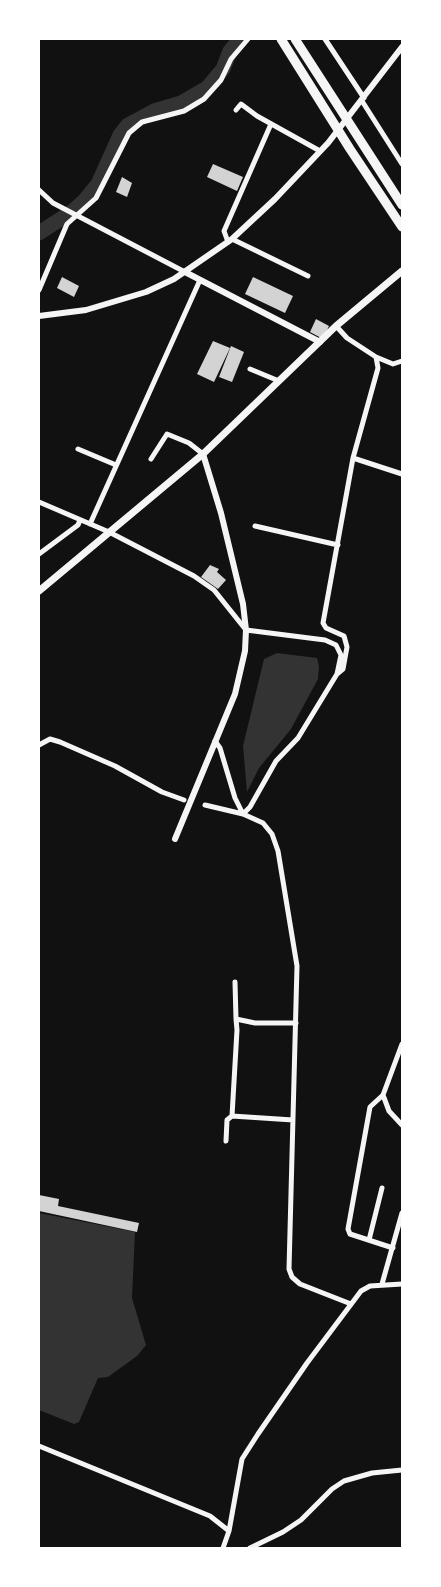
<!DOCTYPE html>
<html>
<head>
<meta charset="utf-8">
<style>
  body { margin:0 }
  #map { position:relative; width:441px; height:1587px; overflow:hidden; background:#111; font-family:"Source Sans 3",sans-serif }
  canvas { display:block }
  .frame { position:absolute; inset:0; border:40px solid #fff; pointer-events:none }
</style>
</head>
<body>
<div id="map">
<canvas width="441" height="1587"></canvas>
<div class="frame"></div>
</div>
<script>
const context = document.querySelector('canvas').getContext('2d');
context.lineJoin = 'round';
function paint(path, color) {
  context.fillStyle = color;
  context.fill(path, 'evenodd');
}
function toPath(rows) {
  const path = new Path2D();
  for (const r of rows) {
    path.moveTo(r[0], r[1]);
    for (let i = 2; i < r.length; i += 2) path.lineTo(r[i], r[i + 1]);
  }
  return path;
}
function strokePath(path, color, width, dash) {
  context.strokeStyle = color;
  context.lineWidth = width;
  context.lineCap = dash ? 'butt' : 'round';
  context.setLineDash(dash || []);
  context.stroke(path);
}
paint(toPath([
  [277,653,317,658,319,666,318,679,291,729,259,768,247,792,243,746,264,659],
  [39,1213,135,1232,132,1298,146,1345,137,1356,108,1377,98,1378,79,1422,74,1424,39,1410]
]), '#333');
strokePath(toPath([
  [39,233,73,211,85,200,98,184,120,135,128,125,154,111,181,103,207,88,223,69,230,51,240,39]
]), '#333', 15);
paint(toPath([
  [213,164,243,177,237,191,207,177],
  [122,177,132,183,127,197,116,192],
  [62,277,79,286,74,297,57,288],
  [253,277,293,296,285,313,245,294],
  [316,319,329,326,323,339,310,332],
  [213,341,230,348,214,382,197,374],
  [231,346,244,352,232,382,219,377],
  [210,565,219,569,217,572,226,580,218,589,201,577],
  [39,1195,59,1199,58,1206,139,1223,137,1232,39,1211]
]), '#d3d3d3');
strokePath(toPath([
  [325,39,364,98],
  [362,101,402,164],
  [236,110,241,104,257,116,320,151],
  [39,190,53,203,185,272],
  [232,239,308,276],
  [228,242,224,231,271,124],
  [39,290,67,224,96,198,129,133,142,122,184,111,204,99,221,80,231,59,248,39],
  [336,326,347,338,376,357,378,368,353,458,323,623,326,628,344,636,347,647,343,669,337,674],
  [376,357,393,364,402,361],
  [250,369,279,381],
  [78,449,116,465],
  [353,458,402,474],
  [151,459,167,434,189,443,203,454],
  [39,502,109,532,194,576,214,590,246,630,325,640,336,645,341,655,337,674,298,738,276,761,250,807,243,814],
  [90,524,200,280],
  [255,526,338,545],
  [39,554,78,525,80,520],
  [215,741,220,748,235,798,243,814],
  [39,745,50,739,60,742,115,766,162,792,184,800],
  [205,805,243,814,263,823,272,834,278,851,297,966,289,1269,292,1277,300,1284,351,1304],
  [235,982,236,1019,255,1023,296,1023],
  [236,1019,237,1030,232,1116,293,1120],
  [402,1044,383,1095,389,1111,402,1125],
  [383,1095,370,1107,348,1229,350,1234,393,1248],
  [226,1141,227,1120,232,1116],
  [369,1240,382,1188],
  [382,1284,402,1213],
  [39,1446,210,1516,229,1531],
  [223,1548,229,1531,242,1459,258,1434,307,1363,361,1291,370,1286,402,1284],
  [250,1548,283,1532,301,1520,332,1489,344,1481,372,1473,402,1470]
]), '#f5f5f5', 5);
strokePath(toPath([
  [185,272,320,342],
  [39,316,86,310,146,292,174,279,232,239,275,199,328,143,402,47],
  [175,839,235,694,245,651,246,630,243,604,221,513,203,454]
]), '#f5f5f5', 6);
strokePath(toPath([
  [39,591,203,454,336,326,402,271]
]), '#f5f5f5', 7);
strokePath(toPath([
  [281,39,350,149,402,227],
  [295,39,402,205]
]), '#f5f5f5', 9);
</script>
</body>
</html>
